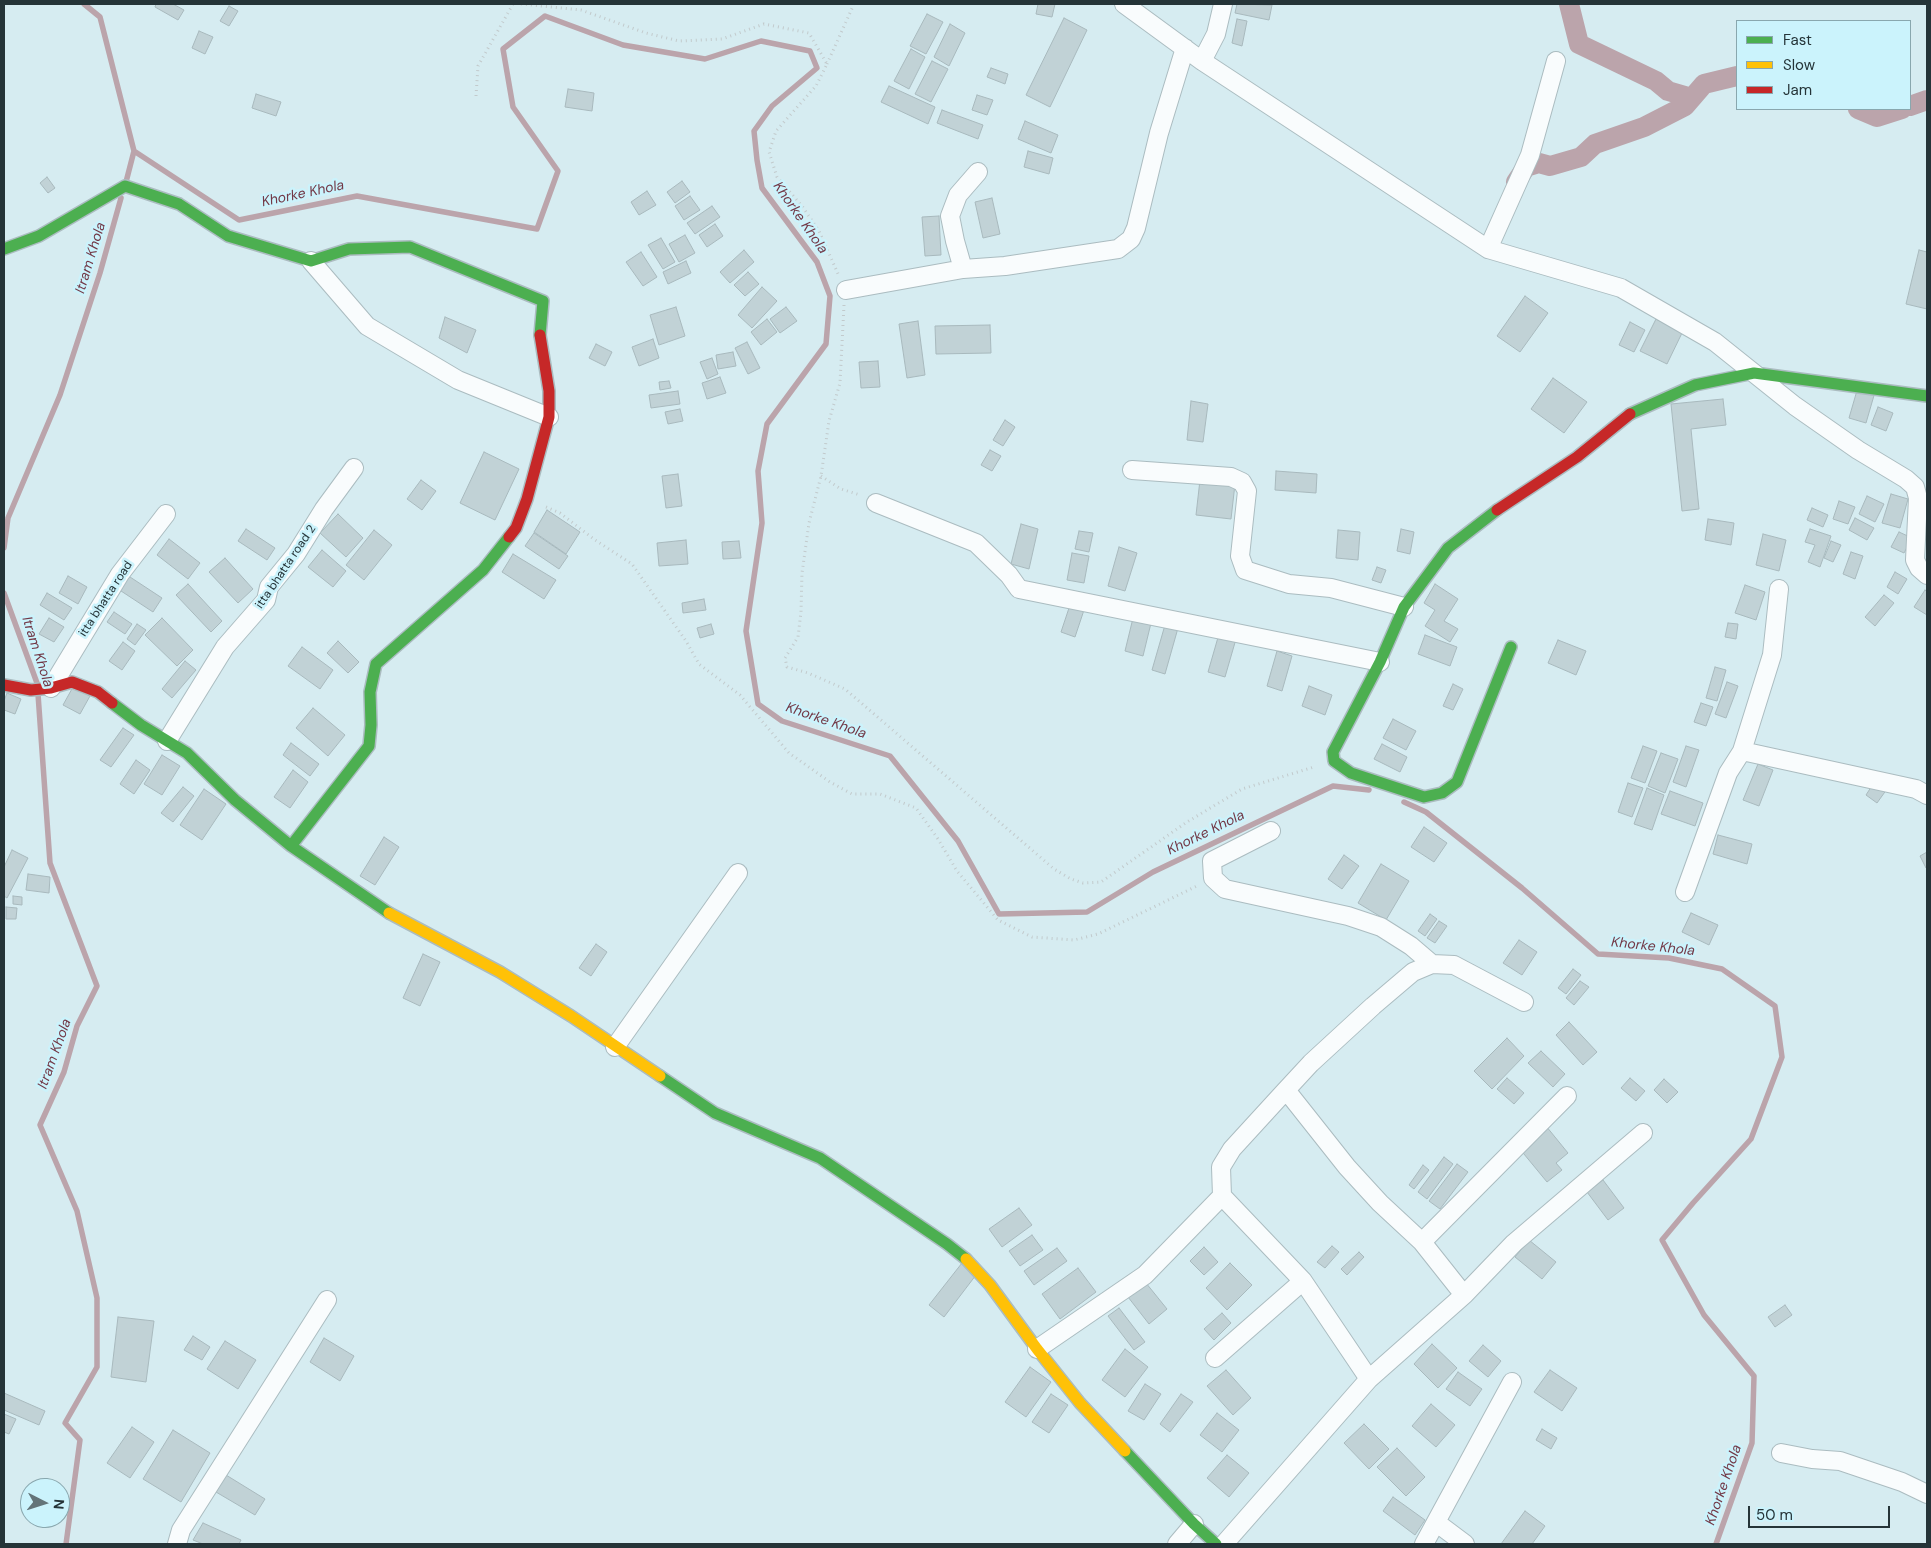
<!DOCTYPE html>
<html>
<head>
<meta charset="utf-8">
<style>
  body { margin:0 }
  #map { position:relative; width:1931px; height:1548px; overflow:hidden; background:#d6ecf1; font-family:"DM Sans",sans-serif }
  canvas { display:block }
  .frame { position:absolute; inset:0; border:5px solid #253438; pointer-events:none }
  .legend { position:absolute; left:1736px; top:20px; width:175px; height:90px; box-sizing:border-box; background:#cbf3fc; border:1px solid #89a7ae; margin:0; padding:6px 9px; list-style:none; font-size:15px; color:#253438 }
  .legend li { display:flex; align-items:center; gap:10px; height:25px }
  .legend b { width:25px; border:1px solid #89a7ae }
  .north { position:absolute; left:20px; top:1478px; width:50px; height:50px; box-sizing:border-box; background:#cbf3fc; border:1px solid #89a7ae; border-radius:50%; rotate:95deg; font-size:14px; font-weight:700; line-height:20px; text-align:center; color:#253438 }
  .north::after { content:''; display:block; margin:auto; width:18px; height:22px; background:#637479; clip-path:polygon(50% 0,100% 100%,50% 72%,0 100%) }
  .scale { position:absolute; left:1748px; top:1506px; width:142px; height:22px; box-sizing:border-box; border:2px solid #253438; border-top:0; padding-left:6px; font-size:15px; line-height:18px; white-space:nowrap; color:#253438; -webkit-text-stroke:4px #cbf3fc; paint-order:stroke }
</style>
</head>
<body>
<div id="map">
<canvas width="1931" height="1548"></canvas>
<div class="frame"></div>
<ul class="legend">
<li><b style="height:6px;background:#4caf50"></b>Fast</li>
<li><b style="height:6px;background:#ffc107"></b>Slow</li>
<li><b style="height:6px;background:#c62828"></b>Jam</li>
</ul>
<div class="north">N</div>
<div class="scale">50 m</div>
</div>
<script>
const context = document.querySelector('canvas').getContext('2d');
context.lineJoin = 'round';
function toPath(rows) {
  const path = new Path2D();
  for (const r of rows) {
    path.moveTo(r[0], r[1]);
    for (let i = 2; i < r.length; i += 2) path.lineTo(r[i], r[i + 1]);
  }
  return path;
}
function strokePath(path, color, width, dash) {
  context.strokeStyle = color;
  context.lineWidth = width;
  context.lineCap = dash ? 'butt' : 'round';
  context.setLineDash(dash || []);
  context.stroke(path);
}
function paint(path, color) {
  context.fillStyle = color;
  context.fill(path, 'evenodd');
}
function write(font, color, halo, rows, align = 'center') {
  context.font = font + ' "DM Sans",sans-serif';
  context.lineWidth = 5;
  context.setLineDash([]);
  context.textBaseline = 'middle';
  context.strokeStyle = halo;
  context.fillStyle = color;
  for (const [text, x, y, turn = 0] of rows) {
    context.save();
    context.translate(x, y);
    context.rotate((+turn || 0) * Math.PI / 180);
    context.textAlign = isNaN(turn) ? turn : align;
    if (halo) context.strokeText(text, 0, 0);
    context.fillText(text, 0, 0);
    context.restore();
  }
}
strokePath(toPath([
  [84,4,100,17,134,151,126,182],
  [134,151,239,220,357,196,537,229,558,171,513,107,503,49,545,16,623,45,705,59,761,41,810,51,817,68,772,106,754,131,757,160,762,188,817,262,830,296,826,344,767,424,758,471,762,523,746,631,758,704,782,721,890,756,958,841,999,914,1087,912,1153,872,1333,786,1369,790],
  [4,548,8,518,60,395,100,273,121,198],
  [4,593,37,683],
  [38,694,50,863,97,986,77,1026,64,1072,40,1125,77,1211,97,1298,97,1367,65,1423,80,1440,66,1544],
  [1404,802,1426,812,1522,888,1598,954,1669,958,1722,969,1775,1006,1782,1057,1751,1139,1693,1203,1662,1240,1704,1315,1754,1376,1752,1443,1716,1544]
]), '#bba4ab', 5.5);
strokePath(toPath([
  [1569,4,1579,44,1656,81,1668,91,1692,98],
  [1910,106,1927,100],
  [1858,109,1877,117,1902,109],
  [1516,182,1526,167,1539,163,1550,166,1581,157,1595,144,1644,127,1685,106,1704,84,1737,76]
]), '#bba4ab', 20);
const building = toPath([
  [156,4,173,4,184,10,178,20,155,7,156,4],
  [1038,4,1055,4,1052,17,1036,14,1038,4],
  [1237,4,1272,5,1269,20,1235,13,1237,4],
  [229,6,238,11,229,26,220,21,229,6],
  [927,14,943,22,926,54,910,46,927,14],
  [1064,18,1087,30,1050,107,1026,95,1064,18],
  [1237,19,1247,21,1242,46,1232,43,1237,19],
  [950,24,965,33,949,66,934,57,950,24],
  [199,31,213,37,205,54,192,48,199,31],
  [911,49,925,57,909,89,894,81,911,49],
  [932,61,948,69,931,102,915,94,932,61],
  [991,68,1008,74,1005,84,987,77,991,68],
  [889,86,935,107,928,124,881,102,889,86],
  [568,89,594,93,592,111,565,107,568,89],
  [256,94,281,102,276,116,252,108,256,94],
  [977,95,993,100,987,115,972,110,977,95],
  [942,110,983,125,978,139,937,123,942,110],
  [1025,121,1058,135,1051,153,1018,139,1025,121],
  [1028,151,1053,158,1049,174,1024,167,1028,151],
  [47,177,55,188,48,193,40,183,47,177],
  [682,181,690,192,675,203,667,192,682,181],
  [647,191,656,205,639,215,631,202,647,191],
  [690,196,700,210,684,220,675,206,690,196],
  [992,198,1000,234,983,238,975,202,992,198],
  [712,206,720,217,695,234,687,223,712,206],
  [939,216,941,255,925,256,922,217,939,216],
  [715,224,723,236,707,247,699,235,715,224],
  [685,235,695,253,679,262,669,244,685,235],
  [661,238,675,262,663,269,648,245,661,238],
  [744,250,754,262,730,283,720,272,744,250],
  [1919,250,1927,252,1927,309,1906,304,1919,250],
  [641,252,657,277,643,286,626,262,641,252],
  [686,261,691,273,668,284,663,272,686,261],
  [748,272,759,284,745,296,734,285,748,272],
  [762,287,777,301,752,328,738,315,762,287],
  [1525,296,1548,313,1520,352,1497,336,1525,296],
  [676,307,685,336,659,345,650,315,676,307],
  [786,307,797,321,780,333,770,319,786,307],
  [445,317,476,330,467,353,439,338,445,317],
  [767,319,777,332,761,345,751,332,767,319],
  [1656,319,1682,333,1667,364,1640,351,1656,319],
  [918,321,925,375,907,378,899,324,918,321],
  [1630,322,1645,330,1634,352,1619,345,1630,322],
  [990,325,991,353,936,354,935,326,990,325],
  [653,339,659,358,639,366,632,347,653,339],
  [747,342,760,368,748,374,735,348,747,342],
  [596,344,612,352,605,366,589,358,596,344],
  [733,352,736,366,718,369,716,355,733,352],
  [712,358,718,374,707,379,700,362,712,358],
  [878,361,880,387,861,388,859,362,878,361],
  [720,377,726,393,707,399,702,383,720,377],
  [1553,378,1587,402,1564,433,1531,409,1553,378],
  [669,381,671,388,660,390,659,382,669,381],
  [1858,387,1875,392,1866,423,1849,418,1858,387],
  [678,391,680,404,651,408,649,395,678,391],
  [1723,399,1726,425,1691,429,1699,509,1682,511,1671,404,1723,399],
  [1191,401,1208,404,1203,442,1187,440,1191,401],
  [1878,407,1893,413,1886,431,1871,425,1878,407],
  [680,409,683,421,668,424,665,412,680,409],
  [1005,420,1015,427,1003,446,993,440,1005,420],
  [990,450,1001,456,992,471,981,465,990,450],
  [484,452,519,469,495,520,460,503,484,452],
  [1276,471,1317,474,1316,493,1275,490,1276,471],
  [678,474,682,506,666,508,662,476,678,474],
  [421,480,436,491,422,510,407,499,421,480],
  [1200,480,1235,484,1231,519,1196,515,1200,480],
  [1891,494,1908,499,1900,528,1882,523,1891,494],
  [1867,496,1884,504,1875,522,1859,514,1867,496],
  [1839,501,1855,507,1848,524,1833,519,1839,501],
  [1812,508,1828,515,1823,527,1807,520,1812,508],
  [547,510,580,532,566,554,534,532,547,510],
  [338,514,363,538,346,557,320,533,338,514],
  [1855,518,1874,528,1867,540,1849,530,1855,518],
  [1708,519,1734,523,1731,545,1705,540,1708,519],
  [1021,524,1038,529,1029,569,1011,564,1021,524],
  [246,529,275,548,267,560,238,541,246,529],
  [1401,529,1414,532,1410,554,1397,551,1401,529],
  [1810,529,1831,536,1820,567,1808,562,1815,545,1805,542,1810,529],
  [374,530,392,545,364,580,346,565,374,530],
  [1338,530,1360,532,1358,560,1336,558,1338,530],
  [1079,531,1093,533,1089,552,1075,549,1079,531],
  [1899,532,1912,538,1904,553,1891,547,1899,532],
  [534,533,568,556,559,569,525,546,534,533],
  [1763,534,1786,540,1779,571,1756,565,1763,534],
  [169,539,200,563,188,579,157,555,169,539],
  [686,540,688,564,659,566,657,543,686,540],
  [739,541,741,558,723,559,722,542,739,541],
  [1831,541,1841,545,1833,562,1824,558,1831,541],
  [1119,547,1137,553,1125,591,1108,586,1119,547],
  [322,550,346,571,333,587,308,567,322,550],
  [1851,552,1863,556,1855,579,1843,574,1851,552],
  [1072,553,1089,556,1084,583,1067,580,1072,553],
  [513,554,556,580,544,599,502,572,513,554],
  [225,558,253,589,238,603,209,572,225,558],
  [1377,567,1386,570,1381,583,1372,580,1377,567],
  [1895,572,1907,579,1898,594,1887,587,1895,572],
  [127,575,162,598,153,612,118,589,127,575],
  [68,576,87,587,78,604,59,593,68,576],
  [188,584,222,621,211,632,176,595,188,584],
  [1435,584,1458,599,1444,621,1458,629,1450,642,1425,626,1435,610,1424,603,1435,584],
  [1745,585,1765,592,1756,620,1735,613,1745,585],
  [1925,590,1927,592,1927,615,1914,607,1925,590],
  [47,593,72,608,64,620,40,605,47,593],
  [1884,595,1894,603,1875,626,1865,617,1884,595],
  [704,599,706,610,683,613,682,603,704,599],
  [1071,602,1085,607,1075,637,1061,632,1071,602],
  [114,612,132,624,125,634,107,622,114,612],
  [1134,614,1152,619,1143,656,1125,651,1134,614],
  [49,618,64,627,54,642,39,634,49,618],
  [162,618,193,650,177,666,145,635,162,618],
  [1728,623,1738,624,1736,639,1725,637,1728,623],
  [137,624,146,630,135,645,127,639,137,624],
  [711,624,714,634,700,638,697,628,711,624],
  [1165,625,1178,628,1165,674,1152,670,1165,625],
  [1219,634,1236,639,1225,677,1208,672,1219,634],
  [1425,635,1457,647,1450,666,1418,654,1425,635],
  [1558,640,1586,651,1576,675,1548,663,1558,640],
  [338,641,359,662,348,673,327,653,338,641],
  [123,642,135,651,122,670,109,661,123,642],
  [302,647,333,670,320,689,288,666,302,647],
  [1277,651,1292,656,1282,691,1267,686,1277,651],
  [185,661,196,670,172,698,162,689,185,661],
  [1715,667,1726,670,1717,701,1706,698,1715,667],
  [1727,682,1738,686,1726,718,1715,714,1727,682],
  [1453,684,1463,689,1453,710,1443,706,1453,684],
  [1309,686,1332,695,1325,715,1302,706,1309,686],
  [73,687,90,696,80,714,63,705,73,687],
  [7,693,21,699,15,714,4,710,4,701,7,693],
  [1701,703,1713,707,1706,726,1694,722,1701,703],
  [313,708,345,735,328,756,296,728,313,708],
  [1393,719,1416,731,1406,750,1383,738,1393,719],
  [123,728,134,735,111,767,100,760,123,728],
  [291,743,319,764,310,776,283,755,291,743],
  [1382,744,1407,757,1400,772,1374,759,1382,744],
  [1643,746,1657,751,1645,783,1631,778,1643,746],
  [1686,746,1699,750,1686,787,1673,782,1686,746],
  [1661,753,1678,759,1665,793,1648,786,1661,753],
  [162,755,180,766,162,795,144,784,162,755],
  [136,760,150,770,134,794,120,784,136,760],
  [1758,764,1773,770,1759,806,1743,800,1758,764],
  [293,770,308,782,290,808,274,797,293,770],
  [1875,781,1887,789,1877,803,1866,795,1875,781],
  [1628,783,1643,788,1632,817,1618,812,1628,783],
  [183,787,194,796,173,822,161,813,183,787],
  [1647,788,1664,795,1652,830,1634,824,1647,788],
  [204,789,226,804,202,840,180,825,204,789],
  [1670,791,1703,803,1695,826,1661,814,1670,791],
  [1424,827,1447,843,1434,862,1411,847,1424,827],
  [1718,835,1752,844,1747,864,1713,854,1718,835],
  [384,837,399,847,375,885,360,876,384,837],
  [12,850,28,858,7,898,4,896,4,867,12,850],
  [1927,852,1927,867,1926,868,1920,856,1927,852],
  [1344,855,1359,866,1342,889,1328,879,1344,855],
  [1381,864,1409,881,1386,920,1358,903,1381,864],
  [28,874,50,877,49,893,26,890,28,874],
  [13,896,22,897,22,905,13,904,13,896],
  [6,907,17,908,16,919,6,919,6,907],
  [1691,913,1718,925,1709,945,1682,932,1691,913],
  [1430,914,1437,919,1425,936,1418,931,1430,914],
  [1439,921,1447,926,1435,943,1427,938,1439,921],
  [1519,940,1537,952,1522,975,1503,963,1519,940],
  [596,944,607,952,591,976,579,968,596,944],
  [423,954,440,962,420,1006,403,998,423,954],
  [1573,969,1581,975,1566,994,1558,988,1573,969],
  [1580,981,1589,987,1574,1005,1566,998,1580,981],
  [1569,1022,1597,1052,1583,1065,1556,1035,1569,1022],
  [1507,1038,1524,1056,1492,1089,1474,1071,1507,1038],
  [1541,1051,1565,1074,1553,1087,1528,1063,1541,1051],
  [1507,1078,1524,1093,1514,1104,1497,1089,1507,1078],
  [1630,1078,1645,1091,1636,1101,1621,1088,1630,1078],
  [1664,1079,1678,1092,1667,1103,1654,1090,1664,1079],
  [1546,1126,1568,1153,1556,1163,1562,1170,1547,1182,1519,1148,1546,1126],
  [1444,1157,1453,1164,1427,1199,1418,1192,1444,1157],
  [1457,1164,1468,1172,1440,1209,1429,1201,1457,1164],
  [1423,1165,1429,1170,1414,1189,1409,1185,1423,1165],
  [1603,1180,1624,1208,1608,1220,1587,1192,1603,1180],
  [1019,1208,1032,1225,1002,1247,989,1229,1019,1208],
  [1032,1235,1043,1250,1020,1266,1009,1251,1032,1235],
  [1529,1240,1556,1262,1542,1279,1515,1257,1529,1240],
  [1332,1246,1339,1252,1325,1268,1317,1262,1332,1246],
  [1204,1247,1218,1262,1204,1275,1190,1261,1204,1247],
  [1057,1248,1067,1261,1034,1285,1024,1271,1057,1248],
  [1359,1252,1364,1257,1347,1275,1341,1269,1359,1252],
  [962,1263,976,1275,944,1317,929,1305,962,1263],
  [1230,1263,1252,1285,1227,1310,1206,1288,1230,1263],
  [1078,1268,1096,1292,1060,1319,1042,1294,1078,1268],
  [1146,1283,1167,1309,1149,1324,1128,1297,1146,1283],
  [1785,1305,1792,1315,1775,1327,1768,1317,1785,1305],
  [1119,1308,1145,1342,1134,1350,1108,1316,1119,1308],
  [1222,1313,1231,1323,1214,1340,1204,1329,1222,1313],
  [118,1317,154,1321,146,1382,111,1377,118,1317],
  [193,1336,210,1347,202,1360,184,1350,193,1336],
  [324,1338,354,1356,340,1381,310,1362,324,1338],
  [225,1341,256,1360,238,1389,207,1369,225,1341],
  [1432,1344,1457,1368,1438,1388,1414,1364,1432,1344],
  [1483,1345,1501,1361,1488,1377,1469,1361,1483,1345],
  [1125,1349,1148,1367,1125,1397,1102,1380,1125,1349],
  [1030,1367,1051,1382,1026,1417,1005,1402,1030,1367],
  [1226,1370,1251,1398,1233,1415,1207,1386,1226,1370],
  [1550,1370,1577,1388,1562,1411,1534,1392,1550,1370],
  [1458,1372,1482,1389,1470,1406,1446,1389,1458,1372],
  [1145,1384,1161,1394,1144,1420,1128,1411,1145,1384],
  [4,1393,45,1411,39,1425,4,1410,4,1393],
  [1051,1394,1068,1405,1049,1433,1032,1422,1051,1394],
  [1181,1394,1193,1402,1170,1432,1160,1424,1181,1394],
  [1431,1404,1455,1425,1436,1447,1412,1426,1431,1404],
  [1217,1413,1239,1430,1222,1452,1200,1435,1217,1413],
  [4,1414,16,1419,9,1434,4,1432,4,1414],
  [1364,1424,1389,1449,1369,1469,1344,1443,1364,1424],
  [132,1427,154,1442,130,1478,107,1463,132,1427],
  [1542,1429,1557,1438,1551,1449,1536,1440,1542,1429],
  [173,1430,210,1453,181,1502,143,1479,173,1430],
  [1397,1448,1425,1477,1406,1496,1377,1467,1397,1448],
  [1227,1455,1249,1473,1229,1497,1207,1478,1227,1455],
  [226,1475,265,1499,255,1515,216,1492,226,1475],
  [1393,1497,1425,1520,1415,1535,1383,1511,1393,1497],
  [1525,1511,1545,1526,1532,1544,1501,1544,1525,1511],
  [203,1523,241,1540,239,1544,203,1544,193,1540,203,1523]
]);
paint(building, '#c1d2d6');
strokePath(building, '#a8b9bd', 1);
const street = toPath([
  [1124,4,1202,61,1488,249,1621,288,1715,342,1795,406,1858,450,1906,479,1915,487,1918,498,1915,560,1919,568,1927,575],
  [1202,61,1216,34,1223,4],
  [1488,249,1530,155,1556,61],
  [311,261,367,326,458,380,549,417],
  [963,269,955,241,950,216,958,195,978,172],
  [846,290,963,269,1005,266,1118,249,1131,239,1136,228,1159,133,1185,48],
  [1132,470,1231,477,1242,482,1247,491,1240,556,1245,570,1289,584,1331,588,1404,607],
  [876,503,976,543,1009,575,1019,589,1380,662],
  [1779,589,1772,655,1742,751,1916,789,1927,795],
  [51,688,120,574,166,514],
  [167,741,225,647,266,600,269,587,296,554,324,509,354,468],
  [1271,831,1212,861,1213,878,1225,889,1348,916,1381,927,1411,946,1432,964],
  [1685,892,1728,773,1742,751],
  [615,1047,738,873],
  [1222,1196,1221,1167,1232,1149,1286,1090],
  [1422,1242,1567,1096],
  [1464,1295,1422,1242,1380,1203,1347,1167,1286,1090,1311,1063,1373,1006,1413,972,1432,964,1454,965,1524,1002],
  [1037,1349,1145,1275,1222,1196,1303,1281,1369,1379],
  [1215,1358,1303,1281],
  [1781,1453,1812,1459,1840,1461,1902,1482,1927,1494],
  [1437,1523,1465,1544],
  [177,1544,181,1530,327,1300],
  [1177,1544,1194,1524],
  [1224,1544,1369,1379,1464,1295,1514,1243,1643,1133],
  [1424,1544,1512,1382]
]);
const fast = toPath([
  [4,249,39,236,125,186,179,204,228,236,311,261,349,249,410,247,543,301,540,335],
  [1630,414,1695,385,1754,373,1927,396],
  [1497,510,1448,548,1404,607,1380,662,1333,752,1334,761,1351,773,1424,797,1442,793,1457,782,1511,647],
  [112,703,141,725,187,753,235,800,291,846,389,913],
  [291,846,369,746,371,725,370,692,376,664,483,570,509,537],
  [660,1076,715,1113,820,1158,947,1244,966,1259],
  [1125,1451,1194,1524,1216,1544]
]);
const slow = toPath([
  [389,913,500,972,571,1016,660,1076],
  [966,1259,990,1285,1037,1349,1080,1403,1125,1451]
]);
const jam = toPath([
  [1497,510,1577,457,1630,414],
  [509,537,516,528,527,499,549,417,549,391,540,335],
  [4,685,31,690,51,688,72,682,98,692,112,703]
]);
strokePath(street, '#abbcc0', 20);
strokePath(fast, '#abbcc0', 14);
strokePath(slow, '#abbcc0', 14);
strokePath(jam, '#abbcc0', 14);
strokePath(toPath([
  [521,4,581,10,646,33,679,41,722,39,764,24,809,33,827,64,816,86,776,131,769,152,777,177,802,206,819,231,839,276],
  [827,64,854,4],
  [476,96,478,66,513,4],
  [844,305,840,383,829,421,821,476,809,523,802,573,801,612,798,637,785,658,787,667,808,673,845,689,1054,869,1071,879,1083,883,1101,882,1187,822,1242,789,1314,767],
  [821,476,841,489,860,495],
  [546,507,560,513,595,540,632,564,686,641,699,664,740,695,789,753,830,782,852,794,880,794,916,808,938,839,957,871,998,920,1032,937,1074,940,1098,934,1199,885]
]), '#c2cacc', 3, [1, 4]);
strokePath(street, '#f9fcfd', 18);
strokePath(fast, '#4caf50', 11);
strokePath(slow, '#ffc107', 11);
strokePath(jam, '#c62828', 11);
write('12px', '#253438', '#cbf3fc', [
  ["itta bhatta road 2",286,567,-56],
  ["itta bhatta road",106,599,-57]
]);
write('italic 14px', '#723846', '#cbf3fc', [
  ["Khorke Khola",303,194,-12],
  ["Khorke Khola",800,218,55],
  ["Itram Khola",91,258,-73],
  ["Itram Khola",37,652,72],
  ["Khorke Khola",826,721,19],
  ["Khorke Khola",1206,833,-26],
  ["Khorke Khola",1653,947,6],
  ["Itram Khola",55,1054,-70],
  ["Khorke Khola",1724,1485,-71]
]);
</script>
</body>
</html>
